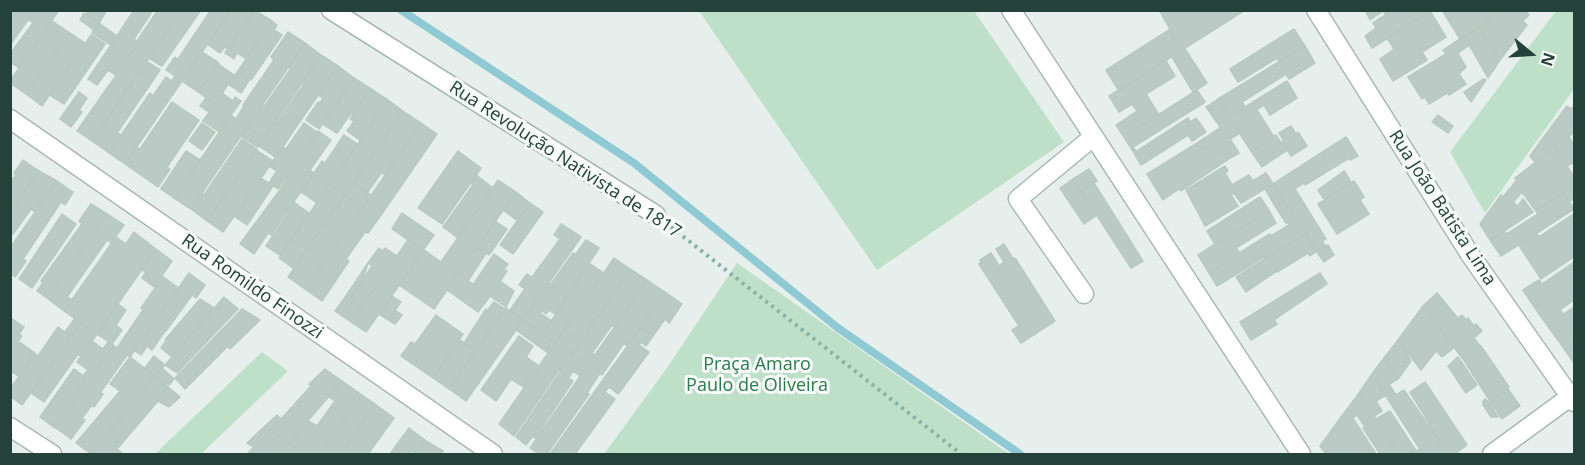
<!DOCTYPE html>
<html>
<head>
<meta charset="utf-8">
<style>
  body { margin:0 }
  #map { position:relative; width:1585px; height:465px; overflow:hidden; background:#e6efeb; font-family:"Open Sans",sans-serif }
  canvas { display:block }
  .frame { position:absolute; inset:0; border:12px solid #24423a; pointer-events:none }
  .north { position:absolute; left:1501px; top:24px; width:60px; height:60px; -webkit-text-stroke:4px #f7fbf9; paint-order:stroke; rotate:108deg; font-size:16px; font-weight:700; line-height:24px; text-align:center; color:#24423a }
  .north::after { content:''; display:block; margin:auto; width:21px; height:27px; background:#24423a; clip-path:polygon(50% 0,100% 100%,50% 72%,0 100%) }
</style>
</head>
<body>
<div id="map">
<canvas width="1585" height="465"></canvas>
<div class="frame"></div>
<div class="north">N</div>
</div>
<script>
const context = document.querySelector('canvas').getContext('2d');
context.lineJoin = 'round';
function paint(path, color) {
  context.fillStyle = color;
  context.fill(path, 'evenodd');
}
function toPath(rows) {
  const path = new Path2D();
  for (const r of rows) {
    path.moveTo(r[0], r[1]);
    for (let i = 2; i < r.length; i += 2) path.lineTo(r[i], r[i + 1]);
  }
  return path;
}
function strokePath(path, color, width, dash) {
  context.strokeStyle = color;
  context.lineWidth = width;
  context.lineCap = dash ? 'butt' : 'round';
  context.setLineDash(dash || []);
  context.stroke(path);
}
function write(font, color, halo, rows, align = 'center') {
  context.font = font + ' "Open Sans",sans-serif';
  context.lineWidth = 6;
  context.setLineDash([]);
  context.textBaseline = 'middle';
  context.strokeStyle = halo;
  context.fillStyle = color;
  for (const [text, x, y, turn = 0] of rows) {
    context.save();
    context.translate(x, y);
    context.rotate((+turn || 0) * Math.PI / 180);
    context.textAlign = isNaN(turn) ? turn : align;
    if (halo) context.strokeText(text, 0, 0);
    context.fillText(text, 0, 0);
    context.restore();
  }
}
paint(toPath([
  [699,11,974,11,1064,142,877,270],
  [1556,11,1574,11,1574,89,1485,213,1450,152],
  [737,263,1009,454,604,454,667,368],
  [262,352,288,371,201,454,155,454]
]), '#bfe0c8');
strokePath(toPath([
  [401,10,634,163,838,328,1020,454]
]), '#8ec9d4', 8);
const building = toPath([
  [15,10,35,10,10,45,10,16,15,10],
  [35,10,59,10,20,68,10,62,10,54,33,23,29,20,35,10],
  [89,10,107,10,99,23,86,15,89,10],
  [134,10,153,10,134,39,137,41,133,47,117,36,134,10],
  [158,10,181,10,149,58,133,47,158,10],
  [181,10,201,10,162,66,149,58,181,10],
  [211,10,231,10,182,81,166,70,175,57,178,59,211,10],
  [231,10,254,10,228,49,225,47,220,53,207,44,231,10],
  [254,10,272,21,246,59,237,53,234,59,225,53,254,10],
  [1159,10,1241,10,1242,12,1182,50,1159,10],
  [1365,10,1393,10,1386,15,1383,11,1370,20,1365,10],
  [1393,10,1429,12,1372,48,1365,36,1376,28,1373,23,1393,10],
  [1442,10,1468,10,1479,27,1460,39,1442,10],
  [1468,10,1495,10,1496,12,1479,28,1468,10],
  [1498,10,1525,10,1529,15,1502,40,1489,27,1482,33,1479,28,1498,10],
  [1430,11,1446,37,1422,52,1427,60,1393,81,1380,59,1394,49,1387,38,1430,11],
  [84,13,99,23,94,30,80,20,84,13],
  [52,21,70,33,26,94,10,83,10,81,52,21],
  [272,21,277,25,274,30,282,35,251,80,238,71,272,21],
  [1523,21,1527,25,1500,60,1482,33,1489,27,1502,40,1523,21],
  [99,23,117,36,111,45,92,33,99,23],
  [1479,27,1500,60,1488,78,1464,36,1479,27],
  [1294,29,1305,46,1279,62,1277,58,1238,82,1230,69,1294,29],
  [1169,30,1182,50,1119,91,1106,70,1169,30],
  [288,32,305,43,256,114,243,105,274,60,271,57,288,32],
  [70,33,85,43,42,106,26,94,70,33],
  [91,35,105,44,64,104,50,95,91,35],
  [117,36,135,48,116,75,108,70,97,85,88,79,117,36],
  [1464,36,1470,45,1458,53,1466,67,1459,74,1466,84,1449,95,1447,93,1429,104,1425,97,1422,99,1408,77,1446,54,1443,50,1464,36],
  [305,43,321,55,281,114,266,104,291,68,288,67,305,43],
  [1305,46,1315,63,1289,79,1286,74,1242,102,1245,107,1229,117,1218,99,1305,46],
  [135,48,149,58,138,74,124,64,135,48],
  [1185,49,1207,83,1193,92,1172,57,1185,49],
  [202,52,219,63,198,92,182,81,202,52],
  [321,55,338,66,319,94,302,82,321,55],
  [146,61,160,70,117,133,121,135,109,153,92,141,146,61],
  [1166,61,1175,76,1146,94,1159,115,1124,137,1116,125,1137,111,1132,104,1119,112,1109,96,1166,61],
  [124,64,138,74,92,141,77,131,124,64],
  [218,64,234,75,215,104,198,92,218,64],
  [338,66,354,78,319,129,306,120,318,102,320,103,323,98,318,95,338,66],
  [238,71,250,79,241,93,228,84,238,71],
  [175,76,182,81,125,164,109,153,150,93,153,96,166,77,172,81,175,76],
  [354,78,371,89,353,115,351,113,337,133,323,124,354,78],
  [1483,79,1486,80,1471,102,1464,92,1483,79],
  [1287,81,1297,98,1270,115,1264,105,1257,110,1274,137,1251,151,1229,117,1287,81],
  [304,84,319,94,292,133,277,123,304,84],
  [371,89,388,100,360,140,347,131,354,121,350,119,371,89],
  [1197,90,1205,102,1133,147,1136,151,1134,153,1124,137,1197,90],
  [79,92,87,98,79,110,82,112,71,127,60,119,79,92],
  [222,93,233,101,235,97,241,101,231,115,215,104,222,93],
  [206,98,215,104,209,112,200,106,206,98],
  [1218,99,1229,117,1218,124,1206,107,1218,99],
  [388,100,403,111,345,195,330,184,388,100],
  [172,102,199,120,167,167,170,169,158,187,125,164,137,147,140,149,172,102],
  [215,104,231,115,220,132,203,121,215,104],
  [266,104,281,114,264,138,247,127,262,105,264,106,266,104],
  [244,106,256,114,247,127,236,119,244,106],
  [1567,106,1571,109,1574,106,1574,132,1557,149,1546,134,1567,106],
  [403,111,421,123,385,175,368,162,403,111],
  [231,115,247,127,191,209,174,198,231,115],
  [1438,115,1453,126,1448,133,1432,122,1438,115],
  [1229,117,1240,133,1230,139,1239,153,1232,157,1194,145,1220,128,1218,124,1229,117],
  [1188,118,1190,122,1196,118,1206,132,1192,141,1188,135,1141,165,1134,153,1188,118],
  [275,121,292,133,281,150,264,138,275,121],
  [202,123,215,132,202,150,189,141,202,123],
  [304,123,317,132,297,161,281,150,282,147,286,149,304,123],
  [421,123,437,134,379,218,363,207,421,123],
  [1291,126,1296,134,1298,132,1307,146,1291,156,1282,142,1284,141,1279,133,1291,126],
  [247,127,264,138,258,147,241,136,247,127],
  [318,131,331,140,310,170,297,161,318,131],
  [1546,134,1558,152,1554,155,1550,151,1535,162,1530,156,1546,134],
  [344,135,357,144,330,184,314,173,322,161,325,163,344,135],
  [1276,135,1286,151,1262,167,1251,151,1276,135],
  [1346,137,1358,156,1350,160,1349,158,1305,185,1304,183,1295,189,1308,210,1295,218,1273,184,1346,137],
  [1569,137,1574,145,1574,162,1567,166,1557,149,1569,137],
  [264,138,281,150,275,157,259,146,264,138],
  [242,139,257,149,207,221,191,209,202,193,204,195,242,139],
  [1194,145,1232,157,1181,191,1179,189,1163,200,1147,174,1194,145],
  [256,150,273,161,223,232,207,221,256,150],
  [281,150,297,161,278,189,269,183,277,171,269,166,281,150],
  [186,151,200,160,174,198,161,189,186,151],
  [458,151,481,168,442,224,418,208,458,151],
  [1550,151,1554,155,1558,152,1574,177,1574,186,1536,211,1522,192,1510,206,1503,197,1516,181,1515,178,1550,151],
  [23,160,39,171,10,212,10,182,16,175,14,173,23,160],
  [297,161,314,173,297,197,282,187,297,161],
  [368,162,382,172,367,193,353,183,368,162],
  [1225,166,1228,171,1225,173,1232,185,1249,175,1253,181,1266,173,1273,184,1241,203,1234,193,1231,195,1238,206,1205,226,1186,190,1225,166],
  [1089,169,1097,181,1081,191,1073,179,1089,169],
  [39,171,57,181,35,212,31,209,13,234,10,232,10,212,39,171],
  [1344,171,1351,182,1324,199,1318,190,1344,171],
  [314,173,330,184,317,203,301,192,314,173],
  [476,175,493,188,458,238,443,227,473,185,470,183,476,175],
  [261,178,273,186,247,225,235,217,261,178],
  [1073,179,1097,215,1084,224,1060,188,1073,179],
  [498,180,516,192,458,274,441,262,498,180],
  [57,181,73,192,65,205,61,202,23,259,26,261,15,277,10,273,10,248,57,181],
  [1354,181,1364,197,1360,200,1369,214,1337,234,1318,204,1354,181],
  [353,183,371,195,363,207,345,195,353,183],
  [1094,183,1143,261,1131,268,1081,191,1094,183],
  [330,184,345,195,336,209,320,198,330,184],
  [1273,184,1284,201,1275,206,1265,189,1273,184],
  [1574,186,1574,198,1569,202,1563,193,1574,186],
  [282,187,297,197,271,235,268,233,254,254,240,244,282,187],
  [516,192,530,203,518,221,503,210,516,192],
  [1563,193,1574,209,1501,256,1490,240,1504,231,1507,234,1538,214,1536,211,1563,193],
  [345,195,363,207,305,289,288,277,345,195],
  [1501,195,1510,206,1513,202,1518,206,1523,199,1533,212,1490,240,1480,224,1501,195],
  [1260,197,1269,210,1215,244,1207,231,1260,197],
  [320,198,334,208,293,268,279,258,320,198],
  [1284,201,1295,218,1286,223,1275,206,1284,201],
  [295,203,309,213,280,255,266,246,295,203],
  [530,203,543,212,513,254,500,245,530,203],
  [91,204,107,214,47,298,37,291,43,283,41,281,82,224,79,221,91,204],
  [363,207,379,218,368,233,365,232,346,259,349,261,322,301,305,289,363,207],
  [1269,210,1276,223,1236,248,1240,253,1209,273,1198,255,1269,210],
  [1308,210,1326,239,1322,241,1326,247,1317,252,1295,218,1308,210],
  [402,213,434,235,423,250,392,229,402,213],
  [62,214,76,224,32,288,19,279,62,214],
  [107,214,124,225,111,243,107,240,67,297,72,300,64,311,47,298,107,214],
  [1574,214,1574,257,1541,279,1518,244,1536,233,1539,237,1574,214],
  [1295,218,1306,234,1265,259,1255,243,1270,234,1271,236,1289,225,1288,223,1295,218],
  [495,221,507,229,489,255,477,247,495,221],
  [561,224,581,237,546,287,532,277,560,239,554,235,561,224],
  [134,232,156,249,97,334,64,311,116,237,126,244,134,232],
  [1306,234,1317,251,1310,256,1308,253,1277,272,1268,257,1306,234],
  [408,240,424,250,366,332,351,322,408,240],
  [586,240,599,248,568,295,551,284,573,253,576,254,586,240],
  [1255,243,1264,257,1217,286,1209,273,1255,243],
  [1004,244,1013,259,1015,258,1055,321,1021,343,1012,330,1019,326,979,264,981,262,980,260,991,253,999,266,1004,262,996,249,1004,244],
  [1328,245,1334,255,1324,262,1317,252,1328,245],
  [477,247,486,253,468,281,458,274,477,247],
  [379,248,383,251,385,248,397,256,361,307,350,299,372,266,368,263,379,248],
  [156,249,172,261,154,287,142,278,146,272,142,270,156,249],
  [424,250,458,274,434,309,399,285,424,250],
  [494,254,508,264,504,269,507,271,490,296,473,285,494,254],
  [1268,257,1277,271,1246,292,1236,277,1268,257],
  [614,258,630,269,598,316,582,305,614,258],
  [1574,262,1574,282,1535,308,1523,290,1539,280,1542,284,1574,262],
  [368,263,363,279,350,299,346,296,368,263],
  [589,263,604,273,555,343,543,334,589,263],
  [630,269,647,280,614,327,612,325,592,353,595,355,588,365,572,354,630,269],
  [189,273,205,285,196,298,192,295,166,331,154,323,189,273],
  [1320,273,1327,284,1274,320,1277,324,1251,340,1240,322,1320,273],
  [458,274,490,296,478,312,447,290,458,274],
  [527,274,546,287,523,320,510,310,525,289,519,285,527,274],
  [163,277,179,288,130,357,117,348,143,310,141,308,163,277],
  [647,280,665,292,627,346,611,332,647,280],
  [500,281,514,291,506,307,490,296,500,281],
  [1574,282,1574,300,1560,310,1563,314,1547,325,1535,308,1574,282],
  [549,283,568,295,556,315,549,310,546,314,542,311,540,313,552,321,543,334,523,320,549,283],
  [665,292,682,304,669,323,665,319,653,336,640,327,665,292],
  [1437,293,1462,323,1459,317,1462,315,1466,320,1468,318,1474,326,1476,324,1482,331,1474,338,1480,346,1463,359,1423,306,1437,293],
  [346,296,361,307,351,322,335,311,346,296],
  [392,296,401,302,395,310,402,315,395,324,379,314,392,296],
  [224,297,238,309,177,373,165,365,224,297],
  [200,299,214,308,172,357,161,348,166,341,165,340,200,299],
  [494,302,505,309,476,351,464,343,486,309,487,311,494,302],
  [118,304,126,310,116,325,122,330,112,344,97,334,118,304],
  [582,305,598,316,581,341,564,330,582,305],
  [1423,306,1455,347,1442,357,1436,351,1421,370,1398,340,1423,306],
  [1574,307,1574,333,1560,343,1547,325,1574,307],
  [506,308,523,320,466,401,449,389,506,308],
  [242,309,260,320,230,349,228,346,185,389,175,378,242,309],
  [436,315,463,334,433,378,401,356,411,342,415,344,436,315],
  [11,318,24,327,19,334,22,336,18,341,35,353,19,376,10,371,11,318],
  [75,318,81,323,22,405,10,396,10,389,35,354,38,356,58,327,65,332,75,318],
  [523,320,555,343,548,353,516,330,523,320],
  [81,323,97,334,81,357,78,354,44,402,31,393,81,323],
  [154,323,165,331,152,350,147,346,141,355,134,350,154,323],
  [640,327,653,336,646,346,641,342,639,345,632,340,640,327],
  [564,330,581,341,572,354,555,343,564,330],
  [611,332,624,343,602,375,588,365,611,332],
  [1574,333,1574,363,1560,343,1574,333],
  [519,336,533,346,526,357,539,366,524,387,511,379,496,401,481,390,519,336],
  [460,340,476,351,449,389,433,378,460,340],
  [632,340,649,352,622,389,605,377,632,340],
  [1398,340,1411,361,1398,379,1384,358,1398,340],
  [92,341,103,349,108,342,113,345,55,428,52,426,86,378,83,376,88,370,77,362,92,341],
  [555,343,572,354,570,356,569,355,514,436,499,424,555,343],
  [113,345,127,355,100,393,103,394,94,407,92,405,82,418,85,420,71,439,56,428,113,345],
  [1481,346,1509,387,1490,401,1463,359,1481,346],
  [572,354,588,365,580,376,573,371,569,377,560,371,572,354],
  [154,356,165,365,155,376,145,368,154,356],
  [130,357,155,376,91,454,76,443,120,391,110,384,130,357],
  [1458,357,1477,385,1466,393,1448,366,1458,357],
  [1384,358,1398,379,1389,384,1396,395,1404,390,1448,454,1423,454,1372,374,1384,358],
  [588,365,600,373,587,393,589,394,547,454,539,454,530,448,588,365],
  [162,368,174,379,169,385,155,376,162,368],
  [74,369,86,378,52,426,40,417,74,369],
  [325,369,342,381,289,443,265,426,277,415,281,419,311,386,309,384,325,369],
  [560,372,573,381,541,429,543,430,536,439,533,436,526,445,516,437,560,372],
  [1372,374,1386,395,1376,401,1382,411,1374,416,1359,393,1372,374],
  [155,376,180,397,169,407,158,401,117,449,122,453,120,454,91,454,155,376],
  [605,377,622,389,618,394,609,387,605,392,615,399,575,454,550,454,605,377],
  [342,381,362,395,320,454,306,454,289,443,308,421,317,426,335,401,329,397,342,381],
  [1425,382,1467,445,1455,454,1448,454,1410,392,1425,382],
  [1508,389,1520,406,1502,419,1491,402,1508,389],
  [1359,393,1376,419,1365,427,1357,415,1353,418,1347,409,1359,393],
  [362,395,375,404,342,454,320,454,362,395],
  [1485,399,1489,402,1498,417,1491,417,1483,405,1483,401,1485,399],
  [375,404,394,418,368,454,342,454,375,404],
  [1347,409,1376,454,1326,454,1320,446,1347,409],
  [1390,411,1416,451,1420,449,1423,454,1399,454,1376,419,1390,411],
  [1376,419,1399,454,1380,454,1363,428,1376,419],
  [265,426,289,443,279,454,247,454,254,447,247,443,265,426],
  [409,428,426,441,416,454,412,451,409,454,390,454,409,428],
  [426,441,443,451,441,454,416,454,426,441],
  [289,443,306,454,279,454,289,443]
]);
paint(building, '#bbcac4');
strokePath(building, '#b8c9c2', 1.5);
const minor = toPath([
  [331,10,656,215],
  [1011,10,1301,454],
  [1316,10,1471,256,1574,402],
  [10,119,493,454],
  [1084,294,1018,199,1093,137],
  [10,427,52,454],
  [1492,454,1574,394]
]);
strokePath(minor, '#a8b8b2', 21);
strokePath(toPath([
  [671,227,961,454]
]), '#86b3a5', 4, [3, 4.5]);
strokePath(minor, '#fff', 18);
write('18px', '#24423a', '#f7fbf9', [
  ["Rua Revolução Nativista de 1817",565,160,33],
  ["Rua João Batista Lima",1442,208,57],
  ["Rua Romildo Finozzi",252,287,35]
]);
write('18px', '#2d7a4b', '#f7fbf9', [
  ["Praça Amaro",757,365],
  ["Paulo de Oliveira",757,386]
]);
</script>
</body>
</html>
